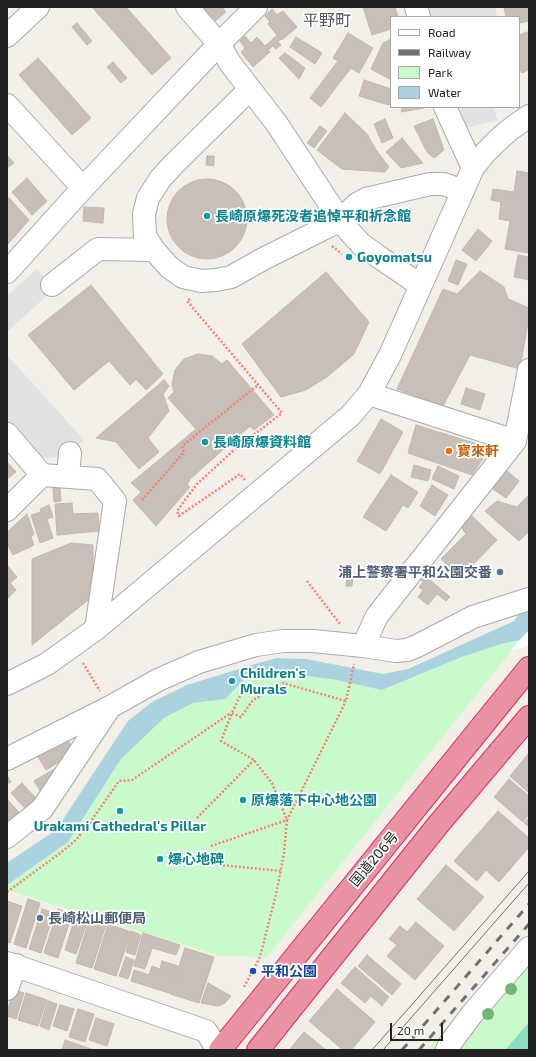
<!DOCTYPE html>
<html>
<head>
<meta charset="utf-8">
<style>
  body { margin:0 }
  #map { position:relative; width:536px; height:1057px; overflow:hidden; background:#f2efe9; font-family:"Exo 2",sans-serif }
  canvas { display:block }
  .frame { position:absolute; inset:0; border:8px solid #222; pointer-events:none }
  .legend { position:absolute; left:390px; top:16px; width:130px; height:92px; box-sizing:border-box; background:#fff; border:1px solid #a7a7a7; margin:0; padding:5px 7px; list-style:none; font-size:12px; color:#222 }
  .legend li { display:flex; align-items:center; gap:8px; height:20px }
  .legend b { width:20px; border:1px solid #a7a7a7 }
  .scale { position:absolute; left:390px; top:1023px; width:53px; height:18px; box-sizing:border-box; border:2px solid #222; border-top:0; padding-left:5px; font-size:12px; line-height:14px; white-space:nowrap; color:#222; -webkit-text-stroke:3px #fff; paint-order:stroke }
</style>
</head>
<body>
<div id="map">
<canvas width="536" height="1057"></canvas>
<div class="frame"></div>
<ul class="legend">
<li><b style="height:5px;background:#fff"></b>Road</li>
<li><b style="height:5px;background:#707070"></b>Railway</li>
<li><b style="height:11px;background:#c8facc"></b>Park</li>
<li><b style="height:11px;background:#aad3df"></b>Water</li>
</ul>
<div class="scale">20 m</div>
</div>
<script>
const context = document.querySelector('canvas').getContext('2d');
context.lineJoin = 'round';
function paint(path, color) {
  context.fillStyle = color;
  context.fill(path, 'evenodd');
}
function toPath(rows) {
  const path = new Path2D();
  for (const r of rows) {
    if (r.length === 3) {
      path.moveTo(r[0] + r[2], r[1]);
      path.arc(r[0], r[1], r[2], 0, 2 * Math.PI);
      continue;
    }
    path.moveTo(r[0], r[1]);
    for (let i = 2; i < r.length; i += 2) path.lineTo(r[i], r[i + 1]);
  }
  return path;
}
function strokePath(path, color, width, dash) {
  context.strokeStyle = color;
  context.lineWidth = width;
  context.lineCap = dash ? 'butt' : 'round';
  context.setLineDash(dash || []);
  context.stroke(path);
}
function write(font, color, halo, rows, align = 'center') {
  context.font = font + ' "Exo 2","Noto Sans JP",sans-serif';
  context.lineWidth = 3.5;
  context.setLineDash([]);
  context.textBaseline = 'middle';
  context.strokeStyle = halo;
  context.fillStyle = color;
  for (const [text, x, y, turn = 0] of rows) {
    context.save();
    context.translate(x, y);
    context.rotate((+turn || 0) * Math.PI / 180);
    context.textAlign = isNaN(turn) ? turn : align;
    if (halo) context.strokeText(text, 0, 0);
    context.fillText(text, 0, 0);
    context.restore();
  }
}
paint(toPath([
  [520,640,267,957,220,956,7,890,7,885,68,842,121,759,164,718,193,703,225,699,244,680,278,672,337,680,383,690,459,658,501,644],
  [529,933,529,1050,427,1050]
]), '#c8facc');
paint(toPath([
  [529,1022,529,1050,505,1050]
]), '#88e0be');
paint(toPath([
  [428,7,496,7,497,17,431,17],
  [460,107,493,107,498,120,466,128],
  [37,269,54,289,7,332,7,296],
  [7,355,84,440,66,456,39,459,7,422]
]), '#e2e2e2');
paint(toPath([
  [526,604,529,604,529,638,501,644,459,658,382,690,337,680,278,672,244,680,225,699,193,703,164,718,121,759,68,842,7,885,7,863,56,830,128,721,152,702,187,685,242,668,276,658,306,659,383,674,408,669,514,621]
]), '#aad3df');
paint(toPath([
  [529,630,529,646,510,651]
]), '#fff');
const building = toPath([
  [92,7,126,7,171,58,152,75,92,7],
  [201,7,222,7,226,12,214,22,201,7],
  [363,7,395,7,398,17,391,17,391,29,372,35,363,7],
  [528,7,529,21,519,23,519,17,506,17,504,8,528,7],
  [272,9,277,15,283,11,297,27,282,40,281,39,278,42,281,45,276,49,273,46,268,50,270,52,253,67,241,52,245,48,240,41,245,36,251,43,257,37,265,46,277,35,268,24,270,22,265,16,272,9],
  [77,23,92,41,87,45,72,27,77,23],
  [527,32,529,36,529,73,528,70,522,73,519,67,519,35,527,32],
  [348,33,373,48,359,73,351,68,321,107,310,98,338,61,333,58,348,33],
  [296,37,322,53,315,64,290,47,296,37],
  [391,39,391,80,371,69,383,43,391,39],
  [285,53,305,68,299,79,279,58,285,53],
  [38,58,91,118,72,135,19,75,38,58],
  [113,62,127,78,121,83,107,67,113,62],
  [364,80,391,89,391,97,389,105,359,96,364,80],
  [402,107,424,107,424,108,401,112,402,107],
  [345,113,367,134,376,150,389,167,385,172,342,169,317,150,345,113],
  [385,119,393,138,382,143,374,124,385,119],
  [433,119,444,150,434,158,427,152,414,126,433,119],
  [320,126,327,131,314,148,307,143,320,126],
  [402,138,416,155,423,163,401,168,386,152,402,138],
  [7,155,14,163,7,168,7,155],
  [207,156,214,156,214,166,206,165,207,156],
  [517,171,529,173,529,253,505,249,510,221,499,219,501,202,491,200,493,189,514,192,517,171],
  [27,178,47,201,32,215,12,192,27,178],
  [207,219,40],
  [9,198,29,220,7,245,7,200,9,198],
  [84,207,104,208,103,223,83,221,84,207],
  [478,229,492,241,476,261,462,250,478,229],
  [518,255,529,257,529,280,514,277,518,255],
  [456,260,467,264,458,285,448,281,456,260],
  [480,271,504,287,508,299,529,308,529,316,520,369,470,355,443,406,397,389,443,289,457,294,480,271],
  [326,272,369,322,354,354,327,377,306,390,281,397,242,344,326,272],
  [91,285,163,374,146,390,136,379,130,385,109,361,74,390,28,335,91,285],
  [198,354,212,356,222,364,227,360,274,415,254,430,250,426,190,479,187,485,190,487,156,526,133,500,141,492,131,483,196,429,168,398,174,392,172,384,175,370,184,359,198,354],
  [164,380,169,386,163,394,169,411,148,438,159,452,139,469,116,442,96,438,164,380],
  [466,388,485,394,480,410,461,404,466,388],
  [381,419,403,432,380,474,357,461,381,419],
  [416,425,490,448,472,475,408,453,416,425],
  [7,462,16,472,7,479,7,462],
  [414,465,431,470,428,481,411,477,414,465],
  [438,466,459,476,454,489,432,479,438,466],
  [507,471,519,481,506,498,493,489,507,471],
  [391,475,418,492,408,508,403,505,386,531,363,517,391,475],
  [432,485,448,495,435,516,420,506,432,485],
  [53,488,60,488,61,501,54,502,53,488],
  [529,495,529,531,519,541,485,511,497,501,517,507,529,495],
  [72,503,73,514,98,513,99,531,57,535,55,504,72,503],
  [49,505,53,517,47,519,53,538,40,543,31,515,41,512,40,509,49,505],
  [27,514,34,534,31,537,34,545,13,555,7,543,7,532,27,514],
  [472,516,497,540,460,578,441,559,466,534,461,527,472,516],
  [71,543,93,545,93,596,32,645,32,559,71,543],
  [7,565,17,577,10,583,16,590,7,599,7,565],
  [425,576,450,597,446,601,437,594,428,605,418,597,423,590,419,587,423,582,421,580,425,576],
  [347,578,353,579,352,586,346,586,347,578],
  [66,737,75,752,46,770,37,755,66,737],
  [529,753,529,793,510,776,529,753],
  [63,764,44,797,34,781,63,764],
  [7,775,11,782,7,784,7,775],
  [509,779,529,796,529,814,523,822,494,797,509,779],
  [22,783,41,804,30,814,11,793,22,783],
  [7,799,25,819,7,827,7,799],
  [498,811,529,838,529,847,499,882,486,870,477,881,454,861,498,811],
  [529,818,529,827,524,823,529,818],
  [161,856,163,860,159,862,157,857,161,856],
  [446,865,484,897,454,931,417,899,446,865],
  [28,899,40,903,26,948,14,944,28,899],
  [7,901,22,906,10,943,7,942,7,901],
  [42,909,54,913,41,953,29,949,42,909],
  [58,909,72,914,58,958,44,953,58,909],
  [89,920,106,925,92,968,76,963,89,920],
  [74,921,86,925,76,954,65,950,74,921],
  [416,922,444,946,415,980,387,956,397,945,389,939,400,926,407,932,416,922],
  [108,924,131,932,116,976,94,969,108,924],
  [132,931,141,935,135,955,126,952,132,931],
  [143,933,180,945,176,955,152,948,145,969,134,966,143,933],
  [185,948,214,957,199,1003,170,994,185,948],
  [367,955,401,984,392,995,358,966,367,955],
  [126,957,134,960,128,979,119,976,126,957],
  [162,961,178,966,169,993,131,981,134,970,149,975,152,966,160,969,162,961],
  [355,967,389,997,382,1006,371,996,365,1003,341,983,355,967],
  [208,983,231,996,225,1003,218,1006,201,1003,208,983],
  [337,989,375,1022,351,1050,343,1050,309,1021,337,989],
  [14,990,24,993,16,1019,7,1016,7,1012,14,990],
  [26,993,47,1000,38,1026,18,1020,26,993],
  [48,1001,57,1004,49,1030,40,1026,48,1001],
  [60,1005,74,1009,67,1031,53,1026,60,1005],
  [78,1009,94,1014,85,1042,69,1037,78,1009],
  [96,1018,114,1024,107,1046,89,1040,96,1018],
  [304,1032,326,1050,289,1050,304,1032],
  [65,1040,94,1050,62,1050,65,1040]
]);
paint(building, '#c7bfb8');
strokePath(building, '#c4b6ab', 1);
const minor = toPath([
  [187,7,219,44,230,63,277,124,340,220,349,231,361,244,379,257,420,285],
  [416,7,419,17],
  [7,36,38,7],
  [250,89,173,165,161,178,148,198,144,214,145,236,154,250,169,267,183,277,201,281,216,280,231,277,265,258,327,227,340,220,357,204,366,199,430,184,444,184,463,191],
  [7,105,83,188],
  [445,107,473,168],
  [7,272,83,188,219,44,256,7],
  [52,285,98,249,154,250],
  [369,394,515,441],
  [7,434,42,475],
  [68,477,70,453],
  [7,510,42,475,97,479,115,501,96,629],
  [363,646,377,616,515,441,529,370],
  [7,684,47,664,96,629,350,416,369,394,390,355,473,168,485,153,497,141,508,131,529,116],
  [7,759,110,707,158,680,199,662,256,645,283,641,313,641,363,646,396,651,407,650,417,646,473,617,529,599],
  [7,837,42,809,110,707],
  [7,963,206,1031,218,1050],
  [7,989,16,965],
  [447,1050,449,1045,472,1014,529,948]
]);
const highway = toPath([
  [220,1050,529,668],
  [258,1050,437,826,529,717]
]);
strokePath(minor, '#a9a9a9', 24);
strokePath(highway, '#dc2a67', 24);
strokePath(toPath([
  [332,246,342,254],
  [190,299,187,301,282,413,233,451,197,484,177,511,179,516,240,474,245,480],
  [142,500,184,452,182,446,258,385],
  [307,581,340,624],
  [83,663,100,691],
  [232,713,241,717,253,700,283,683,346,701,354,664],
  [197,818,254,760],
  [211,846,287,820,346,701],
  [211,864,281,871],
  [7,892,59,854,76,840,89,824,119,781,132,780,231,713],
  [244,987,260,957,277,890,284,853,287,820,272,783,254,760,221,741,232,713,245,685],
  [191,1050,191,1049]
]), '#fa8072', 2.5, [2, 2]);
strokePath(minor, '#fff', 22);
strokePath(highway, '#e892a2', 22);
strokePath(toPath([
  [372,1050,529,871],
  [383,1050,529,883]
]), '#707070', 1);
strokePath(toPath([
  [402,1050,529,904],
  [419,1050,529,924]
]), '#707070', 3, [8, 8]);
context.fillStyle = '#74b475';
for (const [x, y] of [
  [511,989],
  [488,1014]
]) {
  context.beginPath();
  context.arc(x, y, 6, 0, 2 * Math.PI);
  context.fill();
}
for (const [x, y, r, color] of [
  [207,216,4,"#0f9aa8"],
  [349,257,4,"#0f9aa8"],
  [205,442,4,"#0f9aa8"],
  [449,451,4,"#e8710a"],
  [500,572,4,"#5c6f8a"],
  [232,681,4,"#0f9aa8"],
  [243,800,4,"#0f9aa8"],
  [120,811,4,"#0f9aa8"],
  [160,859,4,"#0f9aa8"],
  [40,918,4,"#5c6f8a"],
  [253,971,4,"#1a4fb4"]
]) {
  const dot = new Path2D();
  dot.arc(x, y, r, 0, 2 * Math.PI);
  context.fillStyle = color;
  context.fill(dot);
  strokePath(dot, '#fff', 1.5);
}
write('bold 14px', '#0d838f', '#fff', [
  ["長崎原爆死没者追悼平和祈念館",215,216],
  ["Goyomatsu",357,257],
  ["長崎原爆資料館",213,442],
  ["Children's",240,673],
  ["Murals",240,689],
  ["原爆落下中心地公園",251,800],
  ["Urakami Cathedral's Pillar",120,826,"center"],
  ["爆心地碑",168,859]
], 'left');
write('bold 14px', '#c56008', '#fff', [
  ["寳來軒",457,451]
], 'left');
write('bold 14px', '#4e5e75', '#fff', [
  ["浦上警察署平和公園交番",492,572],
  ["長崎松山郵便局",48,918,"left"]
], 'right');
write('14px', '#222', '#fff', [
  ["国道206号",374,859,-50]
]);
write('bold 14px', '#164399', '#fff', [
  ["平和公園",261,971]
], 'left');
write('16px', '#555', '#fff', [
  ["平野町",327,21]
]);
</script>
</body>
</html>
